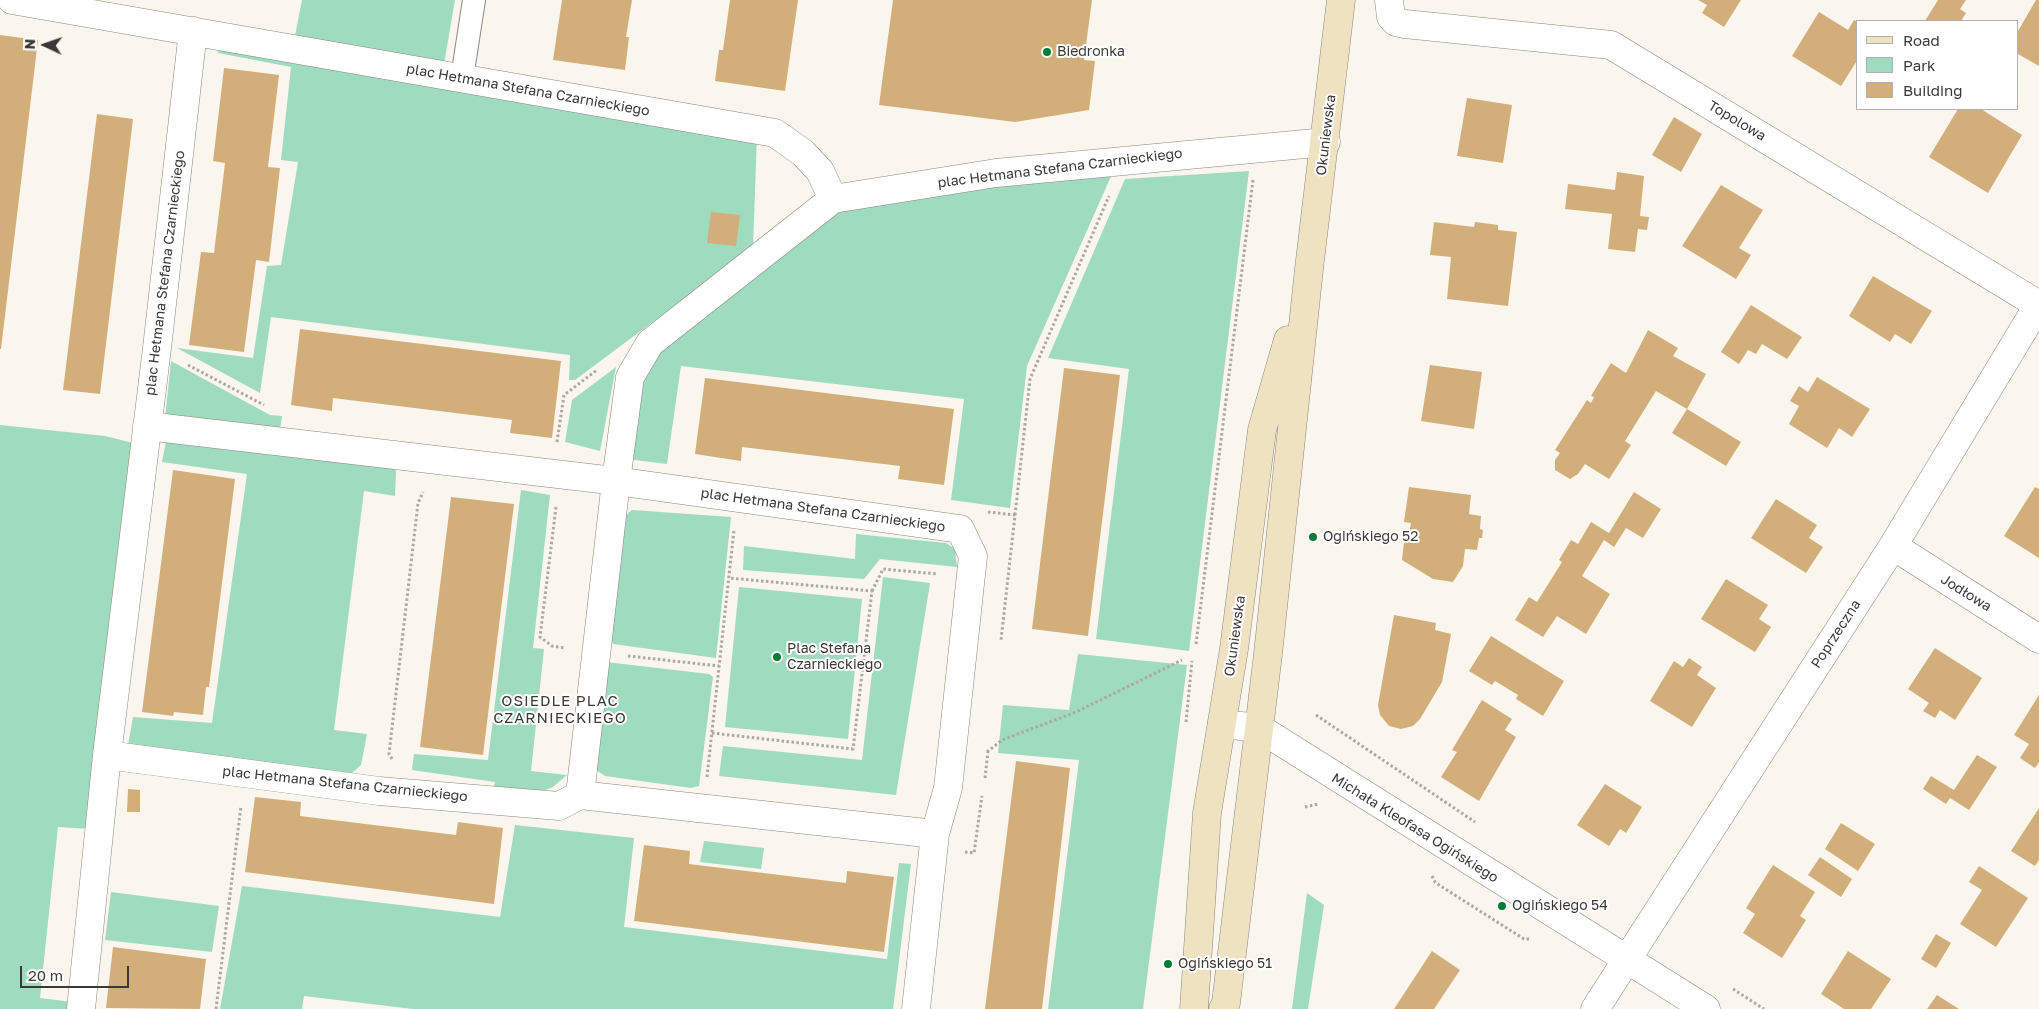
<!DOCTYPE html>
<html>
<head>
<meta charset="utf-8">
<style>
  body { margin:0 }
  #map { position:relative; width:2039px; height:1009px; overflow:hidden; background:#faf5ed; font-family:"Golos Text",sans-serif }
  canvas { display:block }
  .legend { position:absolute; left:1856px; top:20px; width:162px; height:90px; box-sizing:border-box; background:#fff; border:1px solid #b1b0af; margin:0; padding:6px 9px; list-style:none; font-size:15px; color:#3b3936 }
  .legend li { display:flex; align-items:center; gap:10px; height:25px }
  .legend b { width:25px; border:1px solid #b1b0af }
  .north { position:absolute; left:20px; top:20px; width:50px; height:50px; -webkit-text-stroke:4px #fff; paint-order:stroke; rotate:273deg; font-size:14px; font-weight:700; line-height:20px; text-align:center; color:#3b3936 }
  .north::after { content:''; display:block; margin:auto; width:18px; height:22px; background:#3b3936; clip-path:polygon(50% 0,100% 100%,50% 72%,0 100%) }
  .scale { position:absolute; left:20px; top:966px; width:109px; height:22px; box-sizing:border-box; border:2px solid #3b3936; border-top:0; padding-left:6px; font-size:15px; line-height:18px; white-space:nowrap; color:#3b3936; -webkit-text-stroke:4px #fff; paint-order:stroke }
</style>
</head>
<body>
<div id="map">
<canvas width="2039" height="1009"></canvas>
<ul class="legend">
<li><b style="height:6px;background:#eee2c1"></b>Road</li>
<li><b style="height:14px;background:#9fdbbe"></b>Park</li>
<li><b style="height:14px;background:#d2af7a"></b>Building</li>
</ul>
<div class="north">N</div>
<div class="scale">20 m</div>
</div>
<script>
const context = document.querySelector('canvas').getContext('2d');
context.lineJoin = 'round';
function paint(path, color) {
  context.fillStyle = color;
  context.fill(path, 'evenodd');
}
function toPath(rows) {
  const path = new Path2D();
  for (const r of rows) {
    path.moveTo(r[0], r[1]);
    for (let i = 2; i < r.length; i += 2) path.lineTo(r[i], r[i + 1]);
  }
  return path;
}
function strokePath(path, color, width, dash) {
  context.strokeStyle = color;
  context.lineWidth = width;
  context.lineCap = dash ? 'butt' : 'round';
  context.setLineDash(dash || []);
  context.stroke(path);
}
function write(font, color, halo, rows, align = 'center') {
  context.font = font + ' "Golos Text",sans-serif';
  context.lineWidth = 4;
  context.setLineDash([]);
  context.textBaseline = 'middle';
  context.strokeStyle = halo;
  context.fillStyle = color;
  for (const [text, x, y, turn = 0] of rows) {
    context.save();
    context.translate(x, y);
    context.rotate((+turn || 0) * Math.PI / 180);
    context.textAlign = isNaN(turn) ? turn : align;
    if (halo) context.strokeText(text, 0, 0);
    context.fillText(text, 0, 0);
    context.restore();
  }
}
paint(toPath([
  [302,0,455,0,444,64,295,36],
  [220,39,757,135,753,247,575,380,569,380,570,355,271,317,260,393,177,348,253,358,267,266,281,265,298,162,281,160,291,67,218,53],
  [1116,165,1027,366,1010,508,951,500,964,399,681,366,667,464,627,459,637,384,658,349,837,205],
  [1249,171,1189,651,1096,639,1129,369,1048,358,1125,179],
  [171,361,270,415,282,416,280,430,165,419],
  [616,367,600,451,565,442,572,400],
  [0,425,105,436,137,444,91,829,58,827,40,998,72,1002,70,1009,0,1009],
  [167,436,388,462,396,471,395,496,364,491,334,730,367,734,361,765,352,773,128,745,133,717,212,723,247,474,162,462],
  [521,490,550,495,533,648,544,649,531,771,567,775,553,787,535,794,493,789,495,782,412,770,414,754,488,760],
  [632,510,731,517,716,658,613,644,609,635,624,517],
  [856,534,946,543,955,549,957,567,880,559,864,579,743,570,744,546,855,559],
  [883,577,930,583,896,795,719,776,723,746,862,760],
  [739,587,862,599,848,739,725,727],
  [1078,654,1187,665,1143,1009,1048,1009,1079,760,998,753,1003,705,1069,710],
  [606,662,709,674,713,677,699,786,691,788,605,776,593,768],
  [515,825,634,838,624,927,887,959,899,863,911,864,893,1009,413,1009,304,996,302,1009,220,1009,242,886,500,917],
  [704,841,764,848,761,869,700,862],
  [111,892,219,906,212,952,105,940],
  [1307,893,1324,905,1308,1009,1292,1009]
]), '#9fdbbe');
paint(toPath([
  [562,0,632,0,626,37,629,37,625,70,553,60],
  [730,0,798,0,785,91,715,81,719,50,723,50],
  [893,0,1092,0,1084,60,1095,61,1089,110,1015,122,879,105],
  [1698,0,1741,0,1724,27,1702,13,1707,5],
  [1938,0,1966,0,1960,9,1966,13,1961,21,1925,21],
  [2036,0,2039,0,2039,66,2018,54,2018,31],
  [1819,12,1848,30,1854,20,1858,22,1858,59,1841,86,1792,56],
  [0,35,38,40,1,349,0,349],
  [224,68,279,75,268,167,280,168,269,262,256,260,244,352,189,345,201,252,214,253,225,163,213,161],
  [1467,98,1512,105,1503,163,1457,156],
  [1958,109,1981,109,2022,135,1988,193,1929,157],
  [97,114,133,119,100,394,63,390],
  [1674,117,1702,134,1681,172,1652,155],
  [1617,172,1644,176,1640,216,1649,217,1647,230,1638,229,1635,252,1608,249,1612,214,1565,209,1568,184,1615,190],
  [1721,185,1763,210,1739,248,1751,255,1736,279,1682,246],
  [711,212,740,215,736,246,707,243],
  [1434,222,1474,227,1475,222,1498,225,1498,230,1517,232,1508,306,1447,299,1451,257,1430,255],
  [1873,276,1932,311,1911,344,1895,334,1890,342,1849,316],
  [1751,305,1802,337,1787,359,1762,344,1756,354,1748,350,1739,364,1721,352],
  [300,329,561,361,552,438,510,433,512,420,333,398,332,411,291,405],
  [1648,330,1678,348,1673,356,1706,374,1687,409,1741,442,1726,466,1672,433,1687,409,1656,391,1625,441,1631,445,1609,479,1585,464,1578,474,1570,479,1555,470,1555,460,1560,453,1555,450,1587,400,1591,403,1594,397,1591,396,1611,363,1626,373],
  [1430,365,1482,372,1474,429,1421,421],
  [1064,368,1120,375,1088,636,1032,629],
  [1817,377,1870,409,1852,437,1839,428,1827,448,1789,424,1799,406,1790,401,1799,386,1808,392],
  [705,378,954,409,944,485,898,479,900,466,742,447,741,461,695,454],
  [173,470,235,479,209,687,206,687,203,715,174,712,173,716,142,712],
  [1409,487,1471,495,1469,514,1481,516,1480,529,1483,530,1482,538,1479,538,1477,550,1465,549,1463,566,1453,582,1433,579,1402,560,1405,533,1409,534,1411,523,1404,522],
  [2035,487,2039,489,2039,558,2004,536],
  [1634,492,1661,509,1643,538,1626,528,1614,547,1604,540,1582,576,1610,594,1586,634,1557,616,1543,637,1515,620,1529,597,1537,602,1562,562,1559,560,1571,540,1578,544,1591,522,1609,533],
  [451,497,514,504,483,755,420,747],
  [1776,499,1817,525,1809,538,1823,547,1806,573,1751,538],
  [1726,579,1768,605,1759,619,1771,627,1755,652,1701,619],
  [1394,615,1436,623,1435,630,1451,634,1442,682,1420,719,1413,726,1401,729,1389,726,1380,715,1378,705],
  [1491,636,1564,681,1543,716,1516,699,1518,695,1495,681,1492,685,1469,671],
  [1935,648,1982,678,1955,720,1940,710,1935,718,1923,711,1929,703,1908,689],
  [1689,658,1702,667,1697,675,1716,688,1692,727,1650,701,1674,661,1683,667],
  [2039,695,2039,762,2035,768,2020,758,2029,744,2014,735],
  [1482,700,1512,719,1505,730,1516,737,1479,801,1441,777,1457,752,1452,750],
  [1977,755,1997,767,1969,810,1950,798,1946,804,1923,789,1931,776,1954,790],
  [1016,761,1070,768,1042,1009,985,1009],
  [1605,784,1642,807,1626,833,1620,829,1609,846,1577,825],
  [128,789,140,790,140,812,127,812],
  [255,797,301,802,300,816,456,835,458,822,503,828,494,904,245,872],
  [2039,808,2039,860,2035,866,2011,851],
  [1841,823,1875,844,1858,871,1825,849],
  [644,845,690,851,689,864,846,883,847,871,894,877,884,952,634,921],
  [1820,857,1852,879,1841,897,1808,875],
  [1773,865,1815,892,1800,916,1806,920,1782,958,1743,933,1755,914,1746,908],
  [1979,866,2028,898,1996,947,1960,924,1982,890,1969,882],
  [1936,934,1951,943,1936,968,1921,959],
  [113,947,206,959,200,1009,106,1008],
  [1432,951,1460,970,1434,1009,1394,1009],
  [1848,951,1891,979,1871,1009,1844,1009,1821,994],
  [1937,995,1959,1009,1927,1009]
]), '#d2af7a');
const lane = toPath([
  [462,78,474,0]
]);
const street = toPath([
  [12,0,775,133,803,153,820,171,833,199],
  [1389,0,1391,17,1396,22,1405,24,1611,45,2039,305],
  [1893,546,2039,639],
  [1222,724,1259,728,1706,1009],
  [107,755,379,791,559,806,580,795,935,834,948,788,973,556,960,529,616,481,147,426],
  [580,795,616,481,630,377,650,343,833,199,996,173,1326,142],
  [81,1009,107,755,157,348,193,31],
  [916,1009,935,834],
  [1595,1009,1893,546,2039,304]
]);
const secondary = toPath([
  [1194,1009,1207,813,1234,649,1262,430,1288,340],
  [1223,1009,1226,1003,1268,654,1309,269,1341,0]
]);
strokePath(lane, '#8a857f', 24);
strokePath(street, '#8a857f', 29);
strokePath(secondary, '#8a857f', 29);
strokePath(toPath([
  [188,365,264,405],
  [557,442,564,395,597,370],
  [556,507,540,637,552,646,565,648],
  [988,512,1015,515,1001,640],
  [1015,515,1030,379,1109,196],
  [872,591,883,569,938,574],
  [1196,644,1253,180],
  [628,656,719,666],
  [1316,715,1475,822],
  [1186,722,1192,661],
  [712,733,853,749,872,591,729,578],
  [987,752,1002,740,1076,712,1182,660],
  [392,759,389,754,418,503,423,492],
  [707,777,734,530],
  [985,778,988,751],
  [1305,807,1318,804],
  [965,852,974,853,982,796],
  [1432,876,1435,882,1439,885,1524,939,1530,939],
  [1733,989,1764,1009],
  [216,1009,241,806]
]), '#aca8a2', 3, [2.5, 2.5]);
strokePath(lane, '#fff', 22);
strokePath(street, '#fff', 28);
strokePath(secondary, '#eee2c1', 28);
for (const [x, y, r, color] of [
  [1047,52,5,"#017d35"],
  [1313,537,5,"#017d35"],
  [777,657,5,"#017d35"],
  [1502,906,5,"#017d35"],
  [1168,964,5,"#017d35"]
]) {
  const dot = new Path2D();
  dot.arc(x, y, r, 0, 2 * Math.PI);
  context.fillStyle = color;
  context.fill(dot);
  strokePath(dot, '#fff', 2);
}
write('14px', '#3b3936', '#fff', [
  ["Biedronka",1057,52],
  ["Ogińskiego 52",1323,537],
  ["Plac Stefana",787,649],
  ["Czarnieckiego",787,665],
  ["Ogińskiego 54",1512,906],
  ["Ogińskiego 51",1178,964]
], 'left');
write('14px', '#3b3936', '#fff', [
  ["plac Hetmana Stefana Czarnieckiego",528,90,10],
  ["Topolowa",1737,121,31],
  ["Okuniewska",1326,135,-83],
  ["plac Hetmana Stefana Czarnieckiego",1060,168,-7],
  ["plac Hetmana Stefana Czarnieckiego",165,273,-83],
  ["plac Hetmana Stefana Czarnieckiego",823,510,8],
  ["Jodłowa",1966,593,32],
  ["Poprzeczna",1836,634,-57],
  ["Okuniewska",1235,636,-82],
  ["plac Hetmana Stefana Czarnieckiego",345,784,6],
  ["Michała Kleofasa Ogińskiego",1415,828,32]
]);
context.letterSpacing = '1px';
write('15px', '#3b3936', '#fff', [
  ["OSIEDLE PLAC",560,701],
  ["CZARNIECKIEGO",560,718]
]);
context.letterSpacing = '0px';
</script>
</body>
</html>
